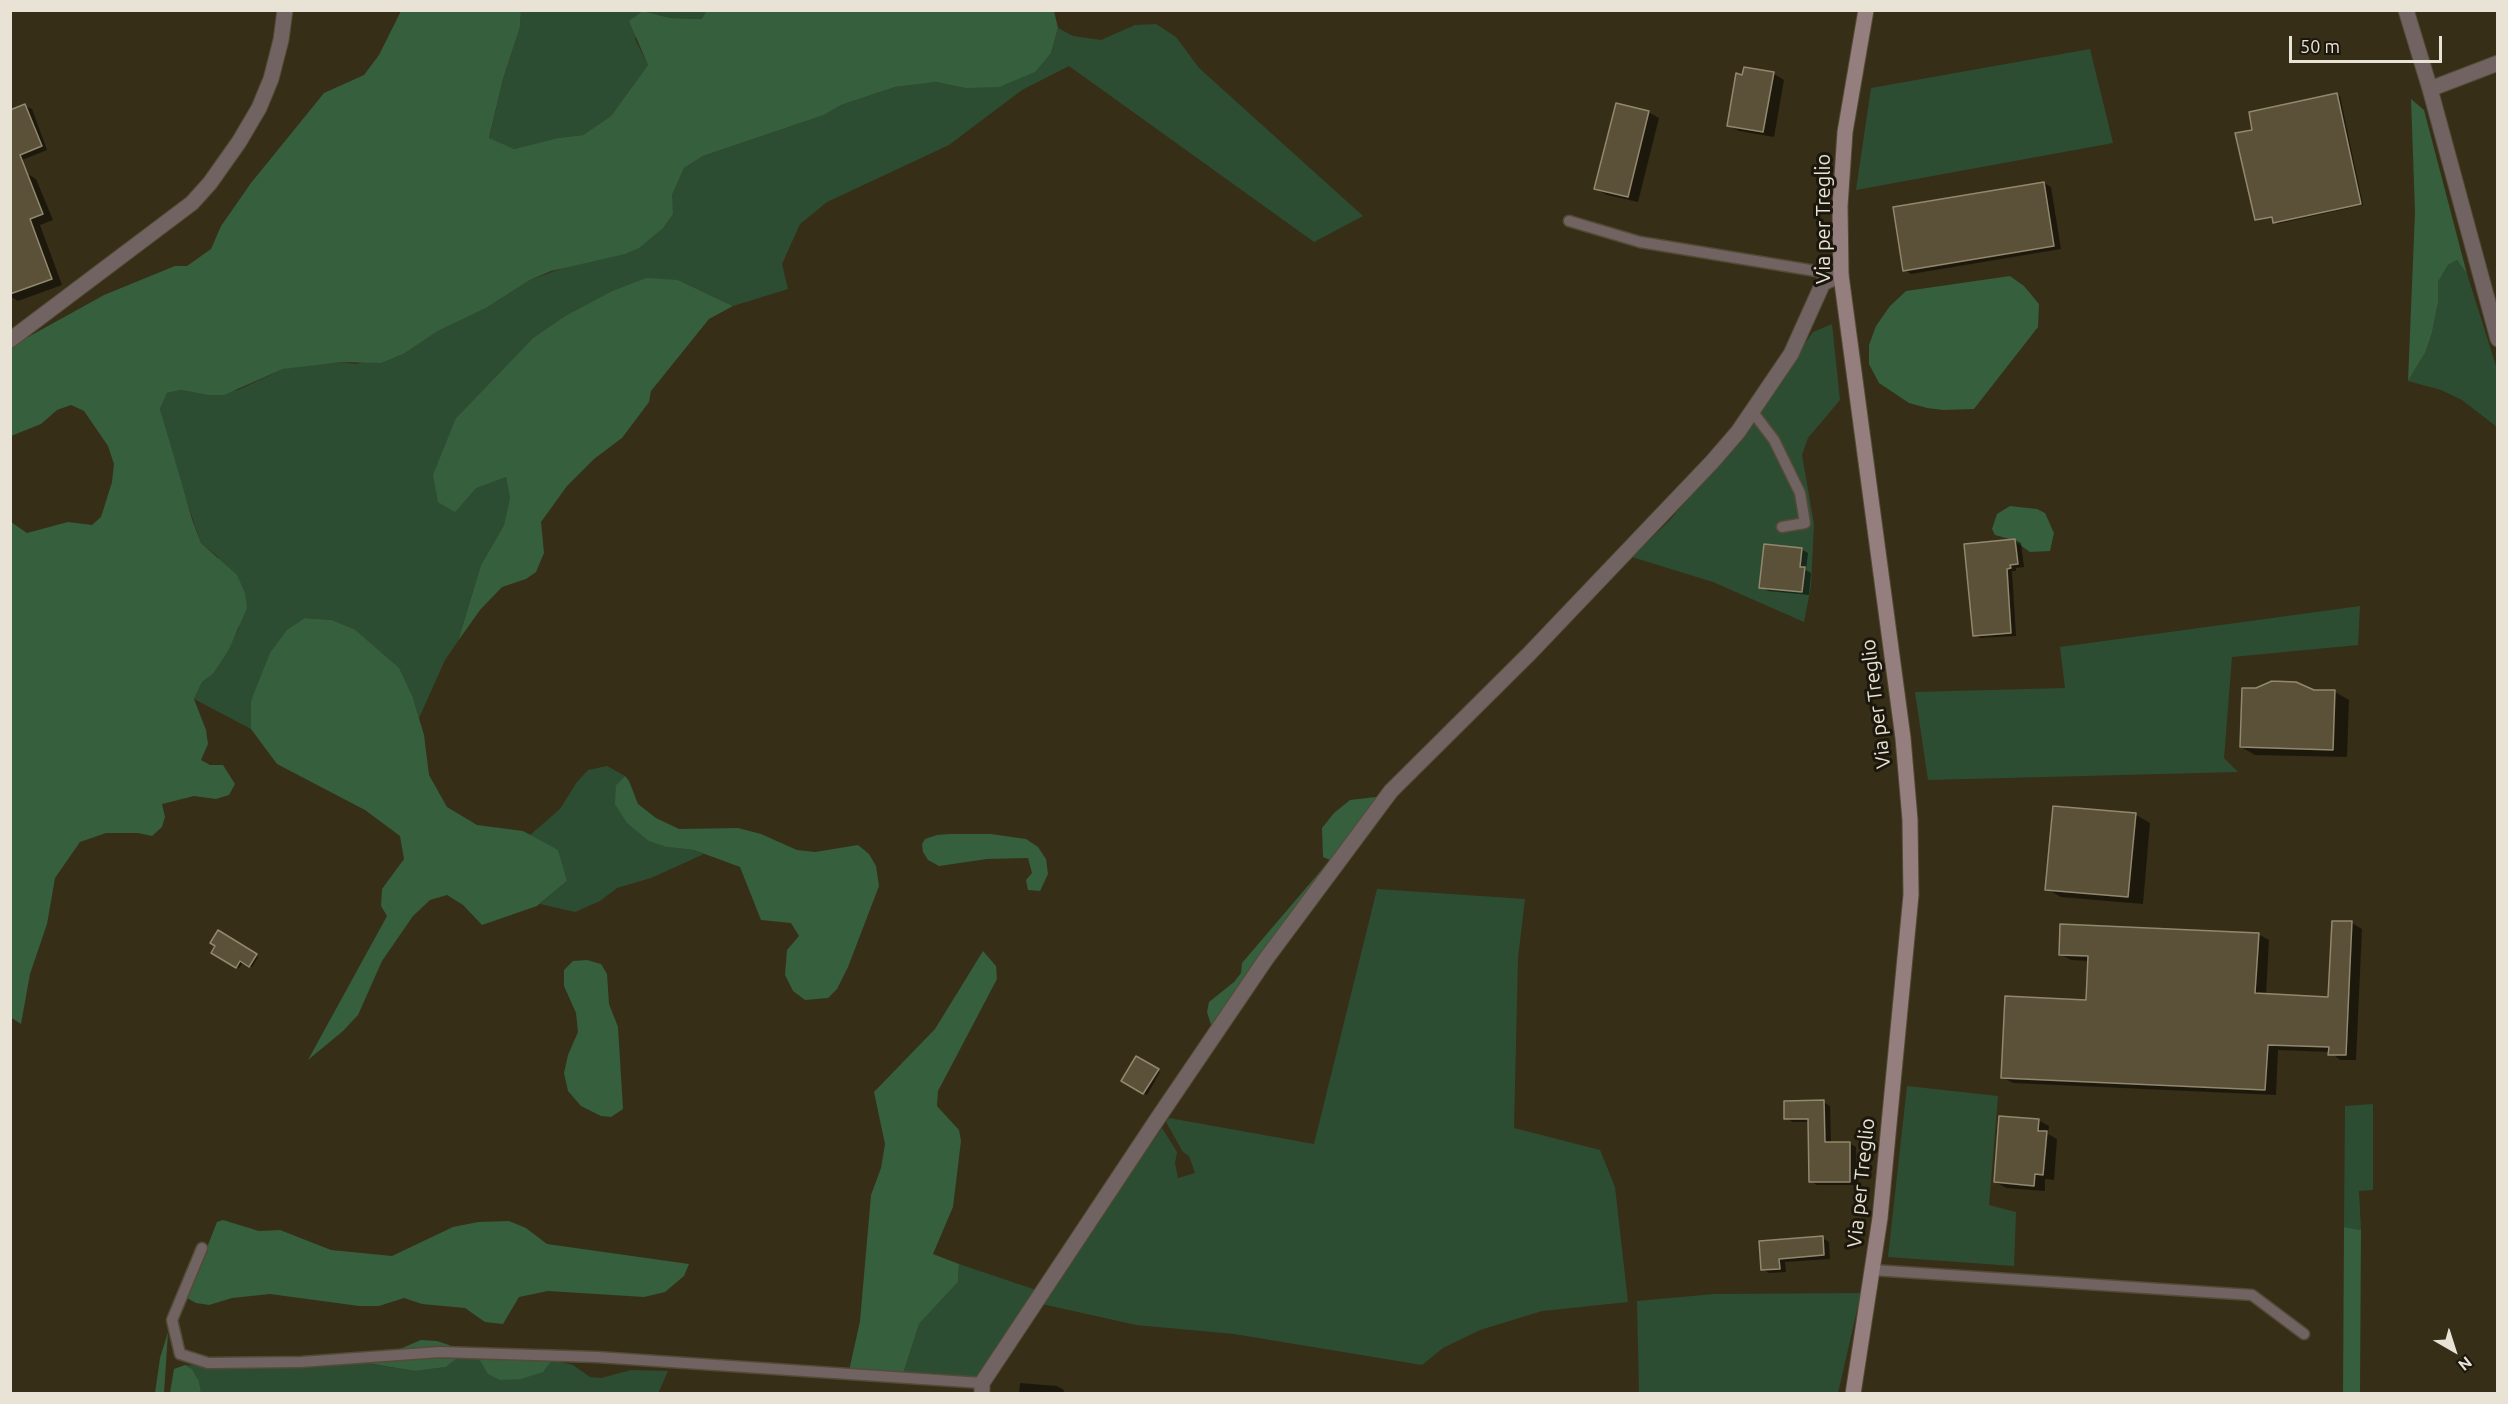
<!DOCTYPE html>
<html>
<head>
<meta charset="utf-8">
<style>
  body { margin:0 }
  #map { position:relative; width:2508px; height:1404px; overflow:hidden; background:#372e17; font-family:Ubuntu,sans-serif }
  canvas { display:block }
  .frame { position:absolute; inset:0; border:12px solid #e9e3d5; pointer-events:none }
  .north { position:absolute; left:2424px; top:1320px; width:60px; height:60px; -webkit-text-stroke:4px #1b170d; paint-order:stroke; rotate:141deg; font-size:16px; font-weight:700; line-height:24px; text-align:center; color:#e9e3d5 }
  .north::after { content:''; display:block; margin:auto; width:21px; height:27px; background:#e9e3d5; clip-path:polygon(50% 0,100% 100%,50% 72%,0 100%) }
  .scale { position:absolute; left:2289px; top:36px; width:153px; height:27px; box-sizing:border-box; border:3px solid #e9e3d5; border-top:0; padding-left:8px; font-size:18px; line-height:21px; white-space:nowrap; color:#e9e3d5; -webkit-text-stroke:4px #1b170d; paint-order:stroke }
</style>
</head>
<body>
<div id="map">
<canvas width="2508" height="1404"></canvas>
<div class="frame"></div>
<div class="north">N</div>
<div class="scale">50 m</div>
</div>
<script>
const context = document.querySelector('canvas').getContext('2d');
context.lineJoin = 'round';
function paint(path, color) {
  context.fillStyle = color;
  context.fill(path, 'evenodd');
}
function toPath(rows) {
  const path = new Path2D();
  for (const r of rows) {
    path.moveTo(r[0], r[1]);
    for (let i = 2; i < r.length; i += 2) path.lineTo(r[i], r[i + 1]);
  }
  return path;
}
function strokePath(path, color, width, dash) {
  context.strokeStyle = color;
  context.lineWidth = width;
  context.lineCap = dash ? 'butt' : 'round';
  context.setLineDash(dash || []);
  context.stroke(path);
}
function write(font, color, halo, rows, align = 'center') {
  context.font = font + ' Ubuntu,sans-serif';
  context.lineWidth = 6;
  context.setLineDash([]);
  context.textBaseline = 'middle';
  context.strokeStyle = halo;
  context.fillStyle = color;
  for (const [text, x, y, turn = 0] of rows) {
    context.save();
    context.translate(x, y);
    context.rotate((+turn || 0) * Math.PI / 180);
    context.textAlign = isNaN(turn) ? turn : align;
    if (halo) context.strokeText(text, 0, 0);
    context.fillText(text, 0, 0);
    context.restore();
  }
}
paint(toPath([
  [521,11,707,11,703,19,670,18,643,11,635,39,648,65,611,116,583,135,558,138,514,149,489,139,503,79,520,27],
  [1156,24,1176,37,1199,68,1363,216,1314,242,1069,66,1022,90,949,145,827,202,800,224,782,264,788,289,733,306,678,280,610,292,565,316,533,338,456,418,476,487,506,477,510,498,504,525,481,565,458,641,445,660,419,718,413,698,354,629,332,620,305,618,251,701,251,729,194,699,202,682,213,674,239,628,218,557,201,543,176,470,160,409,167,393,181,390,208,395,238,390,283,369,302,365,341,362,355,364,405,353,438,331,486,308,530,280,574,264,672,195,684,168,703,156,824,115,841,105,895,87,936,82,965,88,1051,53,1058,28,1073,36,1101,40,1135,25],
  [2090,49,2113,143,1856,190,1871,88],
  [2457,260,2467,274,2497,369,2497,427,2462,400,2441,390,2408,381,2425,353,2432,333,2438,303,2438,282,2448,265],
  [1832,324,1840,400,1808,438,1802,455,1814,524,1811,586,1804,622,1713,582,1632,557,1670,520,1725,454,1813,332],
  [2360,606,2358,645,2232,657,2224,758,2238,772,1928,780,1915,692,2065,688,2060,647],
  [607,766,625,776,616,785,667,847,694,850,704,854,651,878,617,888,600,901,575,912,540,904,567,881,530,835,560,809,577,782,588,770],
  [1377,889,1525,899,1518,958,1514,1128,1600,1150,1615,1187,1628,1302,1542,1311,1480,1330,1443,1348,1422,1365,1234,1334,1136,1325,1042,1304,1063,1269,1162,1128,1177,1152,1175,1163,1178,1178,1195,1173,1189,1156,1183,1152,1166,1122,1169,1118,1314,1144],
  [1907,1086,1998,1096,1989,1205,2016,1212,2014,1266,1888,1257],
  [2373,1104,2373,1190,2359,1191,2361,1230,2344,1227,2345,1106],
  [959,1264,1036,1290,979,1376,969,1378,903,1374,919,1324,958,1282],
  [1861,1293,1838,1393,1639,1393,1637,1301,1714,1294],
  [460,1356,551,1360,573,1365,590,1377,601,1378,631,1370,668,1371,658,1394,201,1394,199,1381,192,1369,185,1365,260,1367,363,1363,415,1371,446,1367]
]), '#2d4d33');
paint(toPath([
  [707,10,1054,11,1058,28,1051,53,1035,72,999,87,965,88,936,82,895,87,841,105,824,115,703,156,684,168,672,195,673,214,663,228,639,248,625,254,551,271,530,280,486,308,438,331,405,353,381,363,341,362,283,369,224,395,208,395,181,390,167,393,160,409,192,519,201,543,237,575,245,593,247,608,229,649,213,674,202,682,194,699,206,730,208,744,201,760,210,765,223,765,235,784,229,795,216,799,194,796,162,804,165,817,162,827,152,836,138,833,106,833,80,842,55,878,47,924,30,974,21,1024,10,1017,11,522,27,533,68,522,92,525,101,517,112,482,114,464,108,446,84,411,71,405,57,410,41,424,11,436,10,347,104,295,175,266,187,266,211,249,221,226,251,183,324,93,364,75,379,55,401,11,521,11,520,27,503,79,489,138,514,149,558,138,583,135,611,116,648,65,629,21,643,11,670,18,702,19],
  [2411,99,2424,110,2467,274,2457,260,2448,265,2438,282,2438,303,2432,333,2425,353,2408,381,2415,212],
  [2010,276,2024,286,2039,304,2038,327,1974,409,1943,410,1927,408,1909,403,1879,383,1869,364,1869,345,1876,326,1890,306,1906,291],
  [646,278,678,280,733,306,709,319,651,391,649,402,622,438,594,459,567,486,541,522,544,553,536,572,526,579,502,587,480,610,458,641,481,565,504,525,510,498,506,477,476,488,455,512,438,502,433,475,456,418,533,338,565,316,610,292],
  [2010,506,2037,509,2045,513,2054,533,2050,551,2030,552,2013,540,1995,535,1992,529,1997,514],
  [305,618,332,620,354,629,399,668,413,698,424,735,429,775,447,807,477,825,523,831,558,850,567,881,537,906,482,925,463,905,447,895,430,900,413,916,382,961,358,1015,343,1031,308,1060,387,916,381,906,382,889,404,859,400,836,365,810,277,764,251,729,251,701,270,653,287,630],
  [625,776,629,781,638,804,656,818,679,829,738,828,761,834,797,850,815,852,858,845,869,854,876,866,879,886,848,967,837,989,828,998,805,1000,793,991,785,975,787,950,799,936,791,923,761,920,740,867,694,850,667,847,649,841,627,823,615,804,616,785],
  [1384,796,1212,1028,1207,1012,1209,1002,1234,982,1241,973,1242,963,1330,860,1323,857,1322,828,1334,813,1350,800],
  [950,834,991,834,1026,839,1038,847,1046,859,1048,874,1040,891,1028,890,1026,880,1032,873,1028,858,987,859,939,866,928,860,923,852,922,844,925,839,937,835],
  [983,951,996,966,997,979,938,1091,937,1106,959,1130,961,1141,953,1207,933,1254,959,1264,958,1282,919,1324,903,1374,849,1371,860,1321,871,1195,881,1168,885,1144,874,1092,935,1029],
  [587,960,601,964,607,974,609,1004,618,1027,623,1109,611,1117,601,1116,581,1106,568,1091,564,1073,568,1055,578,1032,576,1013,564,986,564,970,573,961],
  [223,1220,259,1231,280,1230,331,1250,392,1256,453,1227,478,1222,509,1221,526,1228,547,1244,689,1264,684,1276,665,1292,644,1297,548,1291,519,1297,503,1324,485,1322,465,1308,422,1304,404,1298,379,1306,359,1306,270,1294,232,1298,209,1305,196,1303,187,1298,217,1222],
  [2344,1227,2361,1230,2360,1393,2343,1393],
  [168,1332,164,1393,155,1393,160,1358],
  [421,1340,437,1341,449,1345,460,1356,446,1367,415,1371,366,1363,371,1355,395,1351],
  [478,1357,551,1361,543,1372,521,1379,500,1380,488,1374],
  [185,1365,192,1369,199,1381,201,1393,170,1393,174,1369]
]), '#355f3d');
paint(toPath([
  [1774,74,1784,80,1774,137,1739,131,1728,125,1744,76],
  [2337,95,2340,96,2363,205,2277,224,2274,218,2256,219],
  [25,106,32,109,47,150,17,162],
  [1648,112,1659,118,1638,202,1607,195,1596,189],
  [26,173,36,179,53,220,40,225,62,285,18,301,10,296,10,178],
  [2044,183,2051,187,2061,249,1911,274,1905,270],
  [2015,540,2021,543,2024,567,2016,568,2016,571,2012,571,2016,636,1980,638,1974,635],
  [1801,549,1808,553,1806,570,1811,573,1809,595,1768,591,1761,587],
  [2314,691,2335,692,2349,700,2347,757,2255,755,2241,747],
  [2136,815,2150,823,2143,904,2061,897,2047,889],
  [2352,923,2362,929,2356,1060,2340,1060,2330,1052,2278,1050,2276,1095,2013,1083,2002,1077,2087,1001,2089,961,2071,960,2060,954,2258,934,2269,940,2266,995,2330,998],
  [218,932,258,957,252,967,243,962,239,968,213,952,217,946],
  [1137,1058,1160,1072,1147,1095,1123,1080],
  [1823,1102,1830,1106,1831,1143,1849,1143,1856,1147,1857,1185,1817,1185,1810,1181,1810,1122,1793,1122,1786,1118],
  [2038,1120,2049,1126,2048,1134,2057,1139,2054,1180,2045,1179,2045,1191,2006,1188,1995,1182],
  [1822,1238,1829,1242,1830,1259,1785,1262,1786,1272,1769,1273,1762,1269,1761,1242],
  [1020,1383,1057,1386,1064,1390,1063,1394,1019,1394]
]), '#0007');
const building = toPath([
  [1744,67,1774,72,1763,132,1727,126,1736,73,1742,75,1744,67],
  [2337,93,2361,204,2273,223,2272,217,2255,220,2235,133,2252,130,2249,112,2337,93],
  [1616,103,1649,111,1628,197,1594,189,1616,103],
  [25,104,42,146,20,155,43,214,30,219,52,279,10,294,10,110,25,104],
  [2044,182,2054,246,1903,271,1893,207,2044,182],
  [2015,539,2018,564,2010,565,2011,568,2007,569,2011,633,1973,636,1964,544,2015,539],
  [1764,544,1802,548,1800,567,1805,567,1802,592,1759,588,1764,544],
  [2272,681,2296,682,2314,690,2335,690,2333,750,2240,747,2242,688,2256,688,2272,681],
  [2053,806,2136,813,2128,897,2045,890,2053,806],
  [2332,921,2352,921,2346,1055,2328,1055,2329,1047,2268,1045,2265,1090,2001,1078,2005,996,2086,1000,2088,956,2059,955,2060,924,2259,933,2255,993,2328,997,2332,921],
  [218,930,257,954,249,967,240,961,236,968,211,953,215,946,210,943,218,930],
  [1136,1056,1159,1069,1143,1094,1121,1081,1136,1056],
  [1824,1100,1825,1142,1850,1142,1850,1182,1809,1182,1808,1119,1784,1119,1784,1101,1824,1100],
  [1999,1116,2039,1119,2038,1131,2047,1131,2043,1175,2035,1174,2034,1186,1994,1182,1999,1116],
  [1823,1236,1824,1255,1779,1259,1780,1269,1761,1270,1759,1241,1823,1236]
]);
paint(building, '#5b5139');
strokePath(building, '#92886e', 1.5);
const lane = toPath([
  [1569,221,1640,242,1840,275],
  [1752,411,1774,440,1800,493,1805,523,1782,527],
  [202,1248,172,1320,180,1354,208,1363,301,1362,440,1352,597,1357,982,1383],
  [1872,1270,2252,1295,2304,1334]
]);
const street = toPath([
  [2406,10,2430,89],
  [2498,63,2430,89,2498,339],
  [10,340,192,203,210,183,239,142,259,108,271,79,281,40,285,10],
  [982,1394,982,1383,1158,1118,1266,959,1391,791,1529,654,1712,462,1738,432,1791,354,1823,283,1841,275]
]);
const secondary = toPath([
  [1853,1394,1880,1218,1911,895,1910,820,1903,738,1841,275,1840,206,1845,132,1866,10]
]);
strokePath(lane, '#534b35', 13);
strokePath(street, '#534b35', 17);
strokePath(secondary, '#534b35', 17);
strokePath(lane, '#706362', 10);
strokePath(street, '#706362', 15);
strokePath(secondary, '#947f7e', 15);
write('20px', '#e9e3d5', '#1b170d', [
  ["Via per Treglio",1823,219,-90],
  ["Via per Treglio",1876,704,-97],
  ["Via per Treglio",1861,1183,-84]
]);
</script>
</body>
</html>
